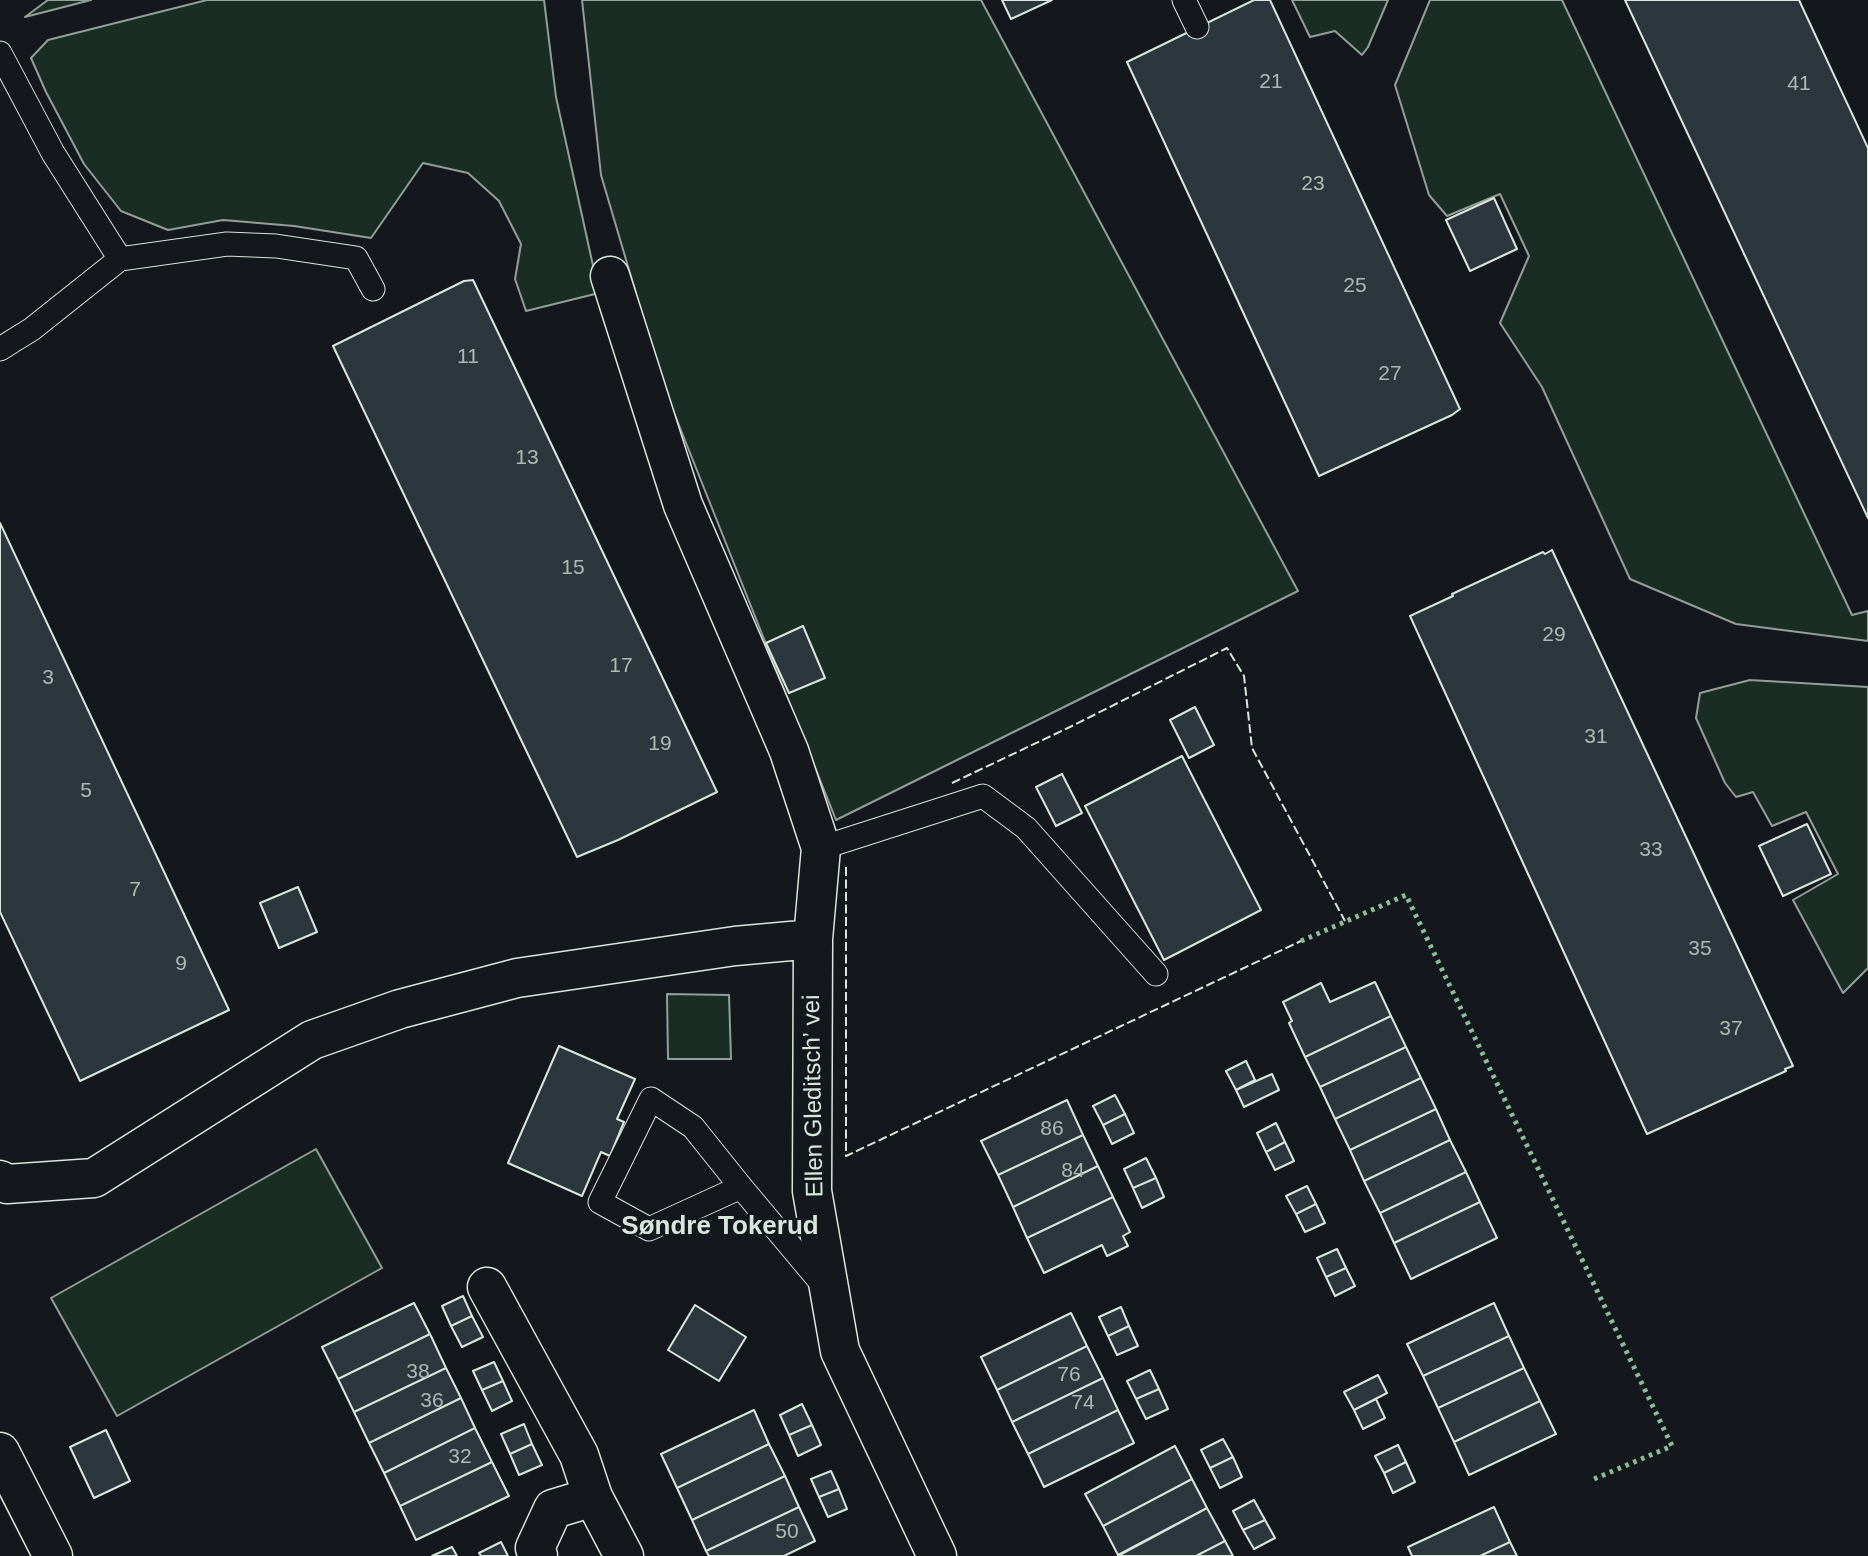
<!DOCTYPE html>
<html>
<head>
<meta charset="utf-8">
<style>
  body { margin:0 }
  canvas { display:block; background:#14181c }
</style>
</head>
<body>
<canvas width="1868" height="1556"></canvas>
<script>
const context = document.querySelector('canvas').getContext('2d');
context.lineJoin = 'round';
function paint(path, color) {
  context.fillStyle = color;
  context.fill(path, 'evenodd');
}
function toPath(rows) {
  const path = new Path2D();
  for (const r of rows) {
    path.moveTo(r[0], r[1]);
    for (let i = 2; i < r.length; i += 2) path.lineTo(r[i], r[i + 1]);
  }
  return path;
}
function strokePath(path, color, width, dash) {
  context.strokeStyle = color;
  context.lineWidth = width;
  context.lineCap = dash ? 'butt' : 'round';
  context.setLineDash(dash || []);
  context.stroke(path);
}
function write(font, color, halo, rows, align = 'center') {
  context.font = font + ' Helvetica,sans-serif';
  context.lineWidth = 5;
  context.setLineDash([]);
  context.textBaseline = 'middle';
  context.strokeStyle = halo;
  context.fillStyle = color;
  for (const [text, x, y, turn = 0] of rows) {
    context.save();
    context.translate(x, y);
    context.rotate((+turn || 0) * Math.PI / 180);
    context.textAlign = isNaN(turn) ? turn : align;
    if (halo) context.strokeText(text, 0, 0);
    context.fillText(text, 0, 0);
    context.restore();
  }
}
const green = toPath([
  [48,0,91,0,25,17,48,0],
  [207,0,544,0,556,97,599,293,526,311,515,279,521,244,499,201,468,173,423,163,371,238,294,226,223,220,168,230,121,211,84,164,46,92,31,58,48,40,207,0],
  [582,0,981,0,1298,591,836,820,663,385,601,175,582,0],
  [1292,0,1388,0,1368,47,1362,55,1335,31,1310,37,1292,0],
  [1430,0,1562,0,1852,615,1868,611,1868,641,1736,624,1630,579,1542,387,1500,323,1529,256,1500,194,1447,216,1429,195,1395,85,1430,0],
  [1750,680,1868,687,1868,968,1843,993,1793,900,1838,874,1806,812,1772,826,1753,792,1736,797,1725,783,1696,718,1700,693,1750,680],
  [667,994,729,995,731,1059,668,1059,667,994],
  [316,1149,382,1268,117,1416,51,1298,316,1149]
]);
paint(green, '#1a2d24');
strokePath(green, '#939e99', 2);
const building = toPath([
  [1002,0,1052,0,1011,19,1002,0],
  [1254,0,1270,0,1460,409,1452,415,1319,476,1127,62,1254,0],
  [1625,0,1799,0,1868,148,1868,518,1625,0],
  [1494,198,1517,249,1470,271,1446,220,1494,198],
  [473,280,717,792,618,840,577,857,333,346,464,281,473,280],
  [0,523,229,1010,80,1081,0,912,0,523],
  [1552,550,1793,1066,1785,1069,1786,1071,1647,1134,1410,616,1453,596,1452,594,1543,552,1545,554,1552,550],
  [803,626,825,678,789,693,766,643,803,626],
  [1195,707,1214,745,1189,758,1170,720,1195,707],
  [1182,756,1261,910,1164,960,1085,806,1182,756],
  [1062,774,1082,813,1056,826,1036,787,1062,774],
  [1807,824,1831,874,1783,896,1759,846,1807,824],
  [298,887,317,932,279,948,260,903,298,887],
  [1375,982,1391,1016,1305,1057,1289,1023,1292,1021,1283,1002,1321,983,1330,1002,1375,982],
  [1391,1016,1406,1047,1320,1087,1305,1057,1391,1016],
  [559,1046,635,1079,617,1119,624,1122,610,1156,601,1152,582,1196,508,1163,559,1046],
  [1406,1047,1421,1078,1335,1119,1320,1087,1406,1047],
  [1246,1061,1255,1080,1236,1090,1226,1071,1246,1061],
  [1272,1074,1279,1090,1244,1107,1236,1090,1272,1074],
  [1421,1078,1436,1109,1350,1150,1335,1119,1421,1078],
  [1115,1095,1125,1114,1103,1125,1093,1106,1115,1095],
  [1067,1100,1083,1135,998,1175,981,1141,1067,1100],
  [1436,1109,1450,1140,1364,1181,1350,1150,1436,1109],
  [1125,1114,1134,1133,1112,1144,1103,1125,1125,1114],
  [1276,1123,1285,1142,1266,1152,1257,1133,1276,1123],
  [1083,1135,1098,1166,1013,1207,998,1175,1083,1135],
  [1450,1140,1466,1172,1380,1213,1364,1181,1450,1140],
  [1285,1142,1294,1161,1275,1170,1266,1152,1285,1142],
  [1146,1158,1156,1178,1133,1188,1124,1169,1146,1158],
  [1098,1166,1113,1197,1027,1238,1013,1207,1098,1166],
  [1466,1172,1480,1202,1394,1243,1380,1213,1466,1172],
  [1156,1178,1164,1197,1142,1208,1133,1188,1156,1178],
  [1307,1186,1316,1204,1296,1214,1286,1196,1307,1186],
  [1113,1197,1130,1232,1123,1236,1128,1246,1107,1256,1102,1245,1044,1273,1027,1238,1113,1197],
  [1480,1202,1497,1238,1411,1279,1394,1243,1480,1202],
  [1316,1204,1325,1223,1305,1232,1296,1214,1316,1204],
  [1337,1249,1346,1268,1326,1277,1317,1258,1337,1249],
  [1346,1268,1355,1286,1335,1296,1326,1277,1346,1268],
  [463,1296,472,1316,451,1326,442,1306,463,1296],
  [414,1303,430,1334,338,1379,322,1347,414,1303],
  [1494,1303,1509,1336,1423,1376,1407,1344,1494,1303],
  [695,1305,746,1337,719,1381,668,1350,695,1305],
  [1121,1307,1129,1326,1108,1336,1099,1317,1121,1307],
  [1071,1313,1087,1346,997,1390,981,1357,1071,1313],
  [472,1316,483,1337,462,1347,451,1326,472,1316],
  [1129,1326,1138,1346,1117,1355,1108,1336,1129,1326],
  [430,1334,446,1368,354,1412,338,1379,430,1334],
  [1509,1336,1524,1368,1438,1408,1423,1376,1509,1336],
  [1087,1346,1103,1378,1012,1422,997,1390,1087,1346],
  [494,1362,503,1381,482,1390,473,1371,494,1362],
  [446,1368,461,1398,369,1443,354,1412,446,1368],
  [1524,1368,1540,1401,1454,1442,1438,1408,1524,1368],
  [1150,1370,1159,1389,1136,1399,1127,1381,1150,1370],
  [1378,1375,1387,1393,1354,1410,1344,1392,1378,1375],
  [1103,1378,1118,1410,1028,1454,1012,1422,1103,1378],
  [503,1381,512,1401,492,1411,482,1390,503,1381],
  [1159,1389,1168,1409,1146,1419,1136,1399,1159,1389],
  [461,1398,475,1428,384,1473,369,1443,461,1398],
  [1376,1399,1385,1418,1363,1429,1354,1410,1376,1399],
  [1540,1401,1556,1434,1469,1475,1454,1442,1540,1401],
  [802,1404,812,1425,789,1435,780,1415,802,1404],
  [754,1410,769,1444,677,1488,661,1454,754,1410],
  [1118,1410,1134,1443,1044,1487,1028,1454,1118,1410],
  [524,1424,532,1444,510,1454,501,1434,524,1424],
  [812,1425,821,1445,798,1456,789,1435,812,1425],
  [475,1428,492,1462,400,1506,384,1473,475,1428],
  [106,1430,130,1481,94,1498,70,1447,106,1430],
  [1223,1439,1233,1457,1210,1468,1201,1450,1223,1439],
  [532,1444,542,1465,519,1475,510,1454,532,1444],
  [769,1444,785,1476,692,1520,677,1488,769,1444],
  [1398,1445,1406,1462,1384,1473,1375,1456,1398,1445],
  [1175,1446,1192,1479,1103,1526,1085,1494,1175,1446],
  [1233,1457,1242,1477,1220,1488,1210,1468,1233,1457],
  [492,1462,509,1496,416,1540,400,1506,492,1462],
  [1406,1462,1415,1482,1393,1493,1384,1473,1406,1462],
  [831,1471,839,1489,819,1497,811,1479,831,1471],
  [785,1476,799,1507,706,1551,692,1520,785,1476],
  [1192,1479,1207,1508,1118,1555,1103,1526,1192,1479],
  [839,1489,847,1509,828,1517,819,1497,839,1489],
  [1254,1500,1265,1520,1243,1530,1233,1511,1254,1500],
  [799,1507,815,1541,784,1556,709,1556,706,1551,799,1507],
  [1494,1507,1510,1542,1480,1556,1412,1556,1408,1547,1494,1507],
  [1207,1508,1225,1541,1196,1556,1118,1556,1207,1508],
  [1265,1520,1275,1538,1254,1549,1243,1530,1265,1520],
  [1225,1541,1233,1556,1196,1556,1225,1541],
  [501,1542,508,1556,481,1556,479,1553,501,1542],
  [1510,1542,1517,1556,1480,1556,1510,1542],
  [452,1547,457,1556,432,1556,452,1547]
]);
paint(building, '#2c363c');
strokePath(building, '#d8e6dc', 2);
const lane = toPath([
  [1184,0,1197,27],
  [0,53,53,153,120,259],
  [0,349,32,329,120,259,227,244,276,246,356,258,373,289],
  [821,848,983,796,1026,828,1156,974],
  [741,1187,649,1229,600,1202,651,1099,693,1127,741,1187,824,1286]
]);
const street = toPath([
  [610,276,683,505,789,751,821,848,813,939,812,1191,840,1351,937,1556],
  [0,1180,7,1184,94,1178,312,1040,400,1009,517,978,735,946,813,939],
  [487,1287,579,1455,593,1497,624,1556],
  [0,1452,53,1556],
  [538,1556,535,1548,553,1509,593,1497]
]);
strokePath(lane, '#d8e6dc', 25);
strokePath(street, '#d8e6dc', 41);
strokePath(lane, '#14181c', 23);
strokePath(street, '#14181c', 38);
strokePath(toPath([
  [1301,941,1406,895,1672,1446,1594,1479]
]), '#8ac095', 5, [3.5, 5]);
strokePath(toPath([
  [952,783,1072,726,1227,648,1244,676,1252,748,1345,921],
  [846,867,846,1156,1301,941]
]), '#d8e6dc', 2, [9, 3.5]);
write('21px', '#adbab4', null, [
  ["21",1271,82],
  ["41",1799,84],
  ["23",1313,184],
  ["25",1355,286],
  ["11",468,357],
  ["27",1390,374],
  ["13",527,458],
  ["15",573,568],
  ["29",1554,635],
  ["17",621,666],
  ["3",48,678],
  ["31",1596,737],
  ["19",660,744],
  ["5",86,791],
  ["33",1651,850],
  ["7",135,890],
  ["35",1700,949],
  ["9",181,964],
  ["37",1731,1029],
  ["86",1052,1129],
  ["84",1073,1171],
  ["38",418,1372],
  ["76",1069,1375],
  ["36",432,1401],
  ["74",1083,1403],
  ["32",460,1457],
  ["50",787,1532]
]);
write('24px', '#d8e6dc', '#14181c', [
  ["Ellen Gleditsch’ vei",814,1096,-91]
]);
write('bold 26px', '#d8e6dc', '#14181c', [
  ["Søndre Tokerud",720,1227]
]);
</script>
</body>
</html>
